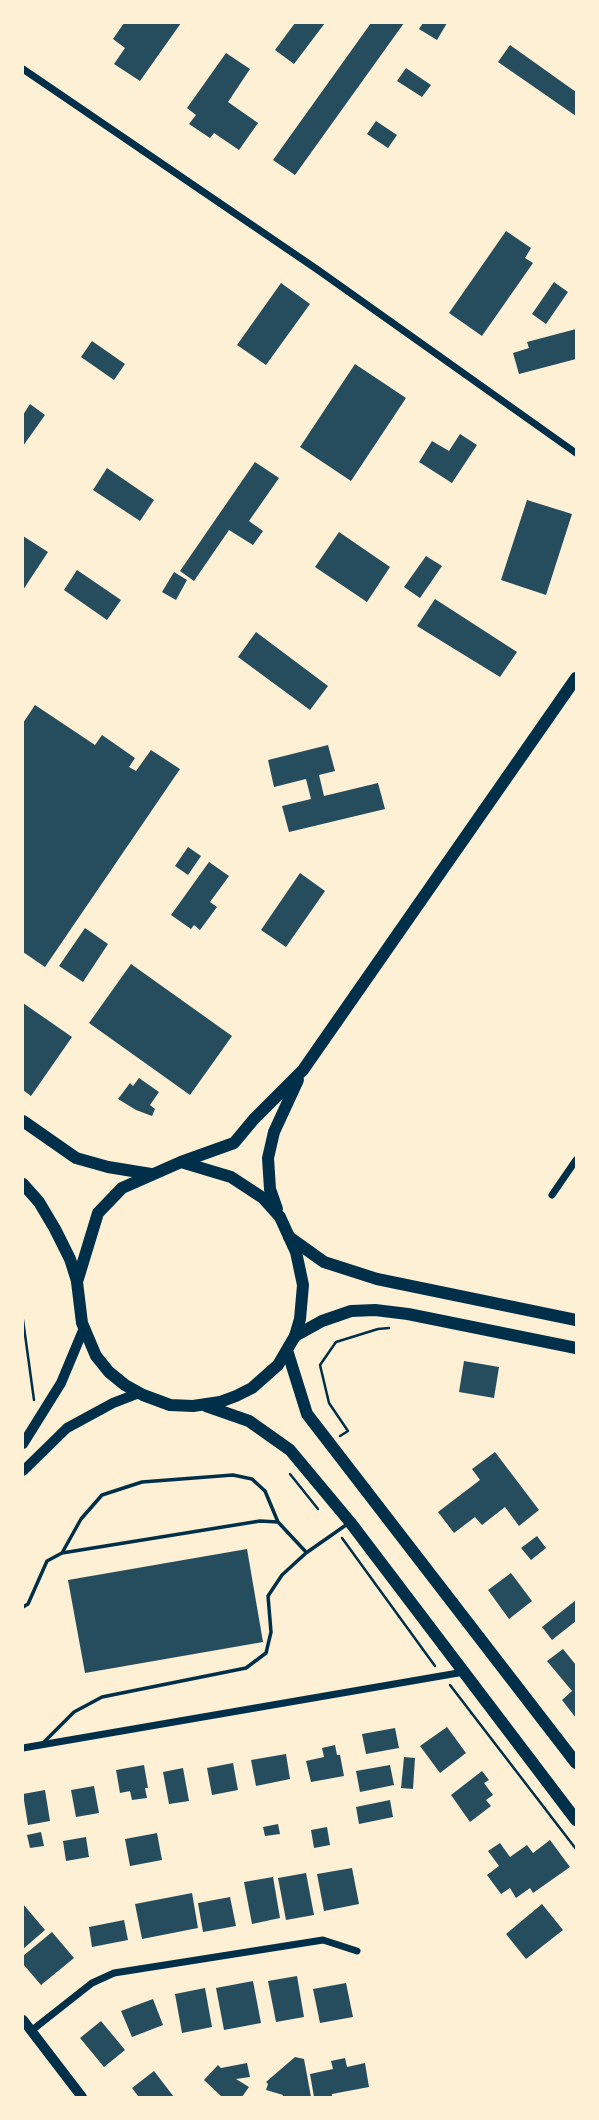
<!DOCTYPE html>
<html>
<head>
<meta charset="utf-8">
<style>
  body { margin:0 }
  #map { position:relative; width:599px; height:2120px; overflow:hidden; background:#fdf0d5; font-family:Georgia,serif }
  canvas { display:block }
  .frame { position:absolute; inset:0; border:24px solid #fdf0d5; pointer-events:none }
</style>
</head>
<body>
<div id="map">
<canvas width="599" height="2120"></canvas>
<div class="frame"></div>
</div>
<script>
const context = document.querySelector('canvas').getContext('2d');
context.lineJoin = 'round';
function paint(path, color) {
  context.fillStyle = color;
  context.fill(path, 'evenodd');
}
function toPath(rows) {
  const path = new Path2D();
  for (const r of rows) {
    path.moveTo(r[0], r[1]);
    for (let i = 2; i < r.length; i += 2) path.lineTo(r[i], r[i + 1]);
  }
  return path;
}
function strokePath(path, color, width, dash) {
  context.strokeStyle = color;
  context.lineWidth = width;
  context.lineCap = dash ? 'butt' : 'round';
  context.setLineDash(dash || []);
  context.stroke(path);
}
paint(toPath([
  [124,23,181,23,140,81,114,64,125,48,113,39],
  [295,23,325,23,294,64,275,50],
  [371,23,404,23,295,175,273,160],
  [423,23,447,23,437,40,419,29],
  [510,45,576,92,576,116,498,62],
  [226,53,250,69,228,102,258,123,239,150,214,133,210,138,189,124,196,115,187,108],
  [406,68,431,85,422,97,397,81],
  [376,121,397,135,388,148,367,134],
  [506,231,531,248,525,258,533,263,482,336,449,313],
  [554,282,568,292,546,324,532,314],
  [281,283,310,304,266,365,237,345],
  [576,329,576,359,519,374,513,353,529,348,527,342],
  [92,341,125,364,114,380,81,357],
  [355,364,406,398,351,481,300,447],
  [30,404,45,415,23,446,23,415],
  [460,434,477,445,452,483,419,462,432,441,449,451],
  [255,462,279,478,249,521,263,531,253,545,229,530,194,581,180,571],
  [107,468,154,500,140,521,93,490],
  [527,500,572,514,546,595,501,580],
  [339,532,390,567,367,602,315,567],
  [23,536,48,552,23,590],
  [426,556,442,566,420,598,404,587],
  [77,570,121,600,107,620,64,590],
  [174,572,187,580,176,600,162,592],
  [435,599,517,652,500,677,417,626],
  [256,632,328,686,310,710,238,657],
  [35,705,95,745,102,735,135,758,129,767,136,771,151,750,180,769,45,967,23,952,23,723],
  [328,745,335,771,319,775,324,796,378,783,385,809,289,832,282,806,311,799,306,779,274,787,268,760],
  [188,847,201,856,188,875,175,866],
  [209,862,229,876,210,902,217,907,200,930,194,925,191,929,171,915],
  [300,873,325,891,286,947,261,930],
  [85,928,108,944,83,982,59,966],
  [131,964,232,1036,190,1095,89,1023],
  [23,1003,72,1037,31,1096,23,1090],
  [139,1078,159,1092,150,1105,155,1109,152,1116,136,1110,118,1099,130,1083,133,1086],
  [464,1361,499,1367,494,1398,459,1392],
  [495,1452,539,1510,519,1526,505,1507,482,1525,475,1517,454,1533,438,1512,480,1480,472,1469],
  [537,1536,546,1548,531,1560,521,1548],
  [247,1549,263,1642,85,1673,68,1580],
  [511,1573,532,1601,509,1619,488,1590],
  [576,1600,576,1621,552,1640,542,1627],
  [563,1649,576,1665,576,1718,562,1700,572,1691,547,1661],
  [447,1727,466,1753,440,1773,420,1746],
  [395,1728,399,1748,366,1754,362,1734],
  [335,1745,337,1755,340,1755,344,1776,311,1782,306,1761,324,1757,322,1748],
  [286,1754,290,1779,256,1786,251,1760],
  [404,1757,415,1758,413,1789,401,1788],
  [233,1763,238,1790,212,1795,207,1768],
  [144,1765,148,1788,145,1788,147,1798,132,1800,130,1791,120,1793,116,1770],
  [390,1765,394,1785,360,1792,356,1771],
  [183,1768,189,1801,169,1804,163,1772],
  [482,1771,489,1780,484,1783,493,1795,486,1800,491,1806,470,1822,451,1795],
  [94,1786,99,1813,76,1817,71,1790],
  [45,1790,50,1821,28,1825,23,1794],
  [390,1800,393,1817,359,1824,356,1807],
  [278,1824,280,1834,265,1836,263,1827],
  [327,1827,330,1845,314,1848,311,1830],
  [41,1832,44,1846,30,1848,27,1835],
  [157,1833,162,1860,130,1866,125,1839],
  [86,1837,89,1857,66,1861,63,1841],
  [550,1840,570,1867,533,1893,530,1888,516,1898,510,1888,501,1894,487,1875,499,1866,488,1851,500,1843,510,1857,527,1845,533,1853],
  [352,1868,359,1904,324,1911,317,1874],
  [306,1873,314,1915,286,1920,278,1878],
  [273,1877,280,1918,252,1924,244,1882],
  [192,1893,198,1928,142,1939,135,1904],
  [230,1897,236,1926,203,1932,198,1903],
  [23,1904,45,1930,23,1949],
  [542,1904,563,1930,526,1959,506,1934],
  [124,1920,128,1940,92,1947,89,1927],
  [52,1932,74,1958,41,1985,23,1964,23,1956],
  [297,1976,304,2017,276,2022,268,1981],
  [253,1981,261,2023,224,2030,216,1988],
  [346,1983,353,2017,320,2023,313,1989],
  [205,1988,212,2027,182,2033,175,1994],
  [153,1999,163,2025,132,2037,121,2011],
  [101,2021,125,2050,104,2067,80,2038],
  [295,2057,304,2059,311,2097,282,2097,283,2095,266,2090,268,2084,266,2082],
  [345,2058,347,2067,365,2063,369,2087,332,2094,332,2097,314,2097,310,2074,333,2069,331,2061],
  [247,2063,250,2077,236,2079,249,2087,242,2097,222,2097,204,2080,218,2065,221,2068],
  [154,2071,174,2097,136,2097,138,2096,132,2088]
]), '#264d5e');
strokePath(toPath([
  [23,1320,34,1400],
  [340,1436,348,1431,329,1403,320,1365,336,1342,378,1329,389,1328],
  [290,1474,318,1509],
  [342,1538,435,1666],
  [450,1685,576,1849]
]), '#003049', 2.5);
strokePath(toPath([
  [62,1553,81,1519,102,1495,142,1482,233,1475,252,1479,265,1491,278,1522],
  [23,1607,28,1604,47,1561,62,1553,260,1521,278,1522,306,1552],
  [43,1743,74,1712,102,1697,246,1668,266,1653,271,1632,268,1596,282,1575,306,1553,346,1525]
]), '#003049', 3.5);
strokePath(toPath([
  [23,69,318,270,576,453],
  [552,1195,576,1160],
  [23,1748,464,1672],
  [31,2031,92,1983,114,1973,323,1940,357,1951]
]), '#003049', 7);
strokePath(toPath([
  [23,2020,82,2097]
]), '#003049', 10);
strokePath(toPath([
  [23,1444,61,1383,84,1328],
  [23,1471,67,1428,113,1403,139,1393]
]), '#003049', 10);
strokePath(toPath([
  [289,1237,324,1262,377,1279,576,1320],
  [295,1336,322,1321,351,1311,375,1310,408,1314,576,1348]
]), '#003049', 12);
strokePath(toPath([
  [23,1121,76,1158,108,1167,151,1174],
  [181,1162,231,1177,263,1198,280,1217,296,1252,303,1285,300,1319,295,1336,278,1365,252,1388,236,1396,220,1402,193,1406,170,1405,143,1395,125,1385,109,1372,96,1356,82,1323,77,1282,98,1213,122,1188,181,1162,234,1143,254,1119,303,1070,576,678],
  [23,1184,39,1202,55,1229,70,1259,77,1281],
  [277,1209,270,1189,268,1158,274,1132,298,1080],
  [287,1350,307,1414,576,1763],
  [206,1406,249,1421,290,1450,350,1522,576,1820]
]), '#003049', 12);
</script>
</body>
</html>
